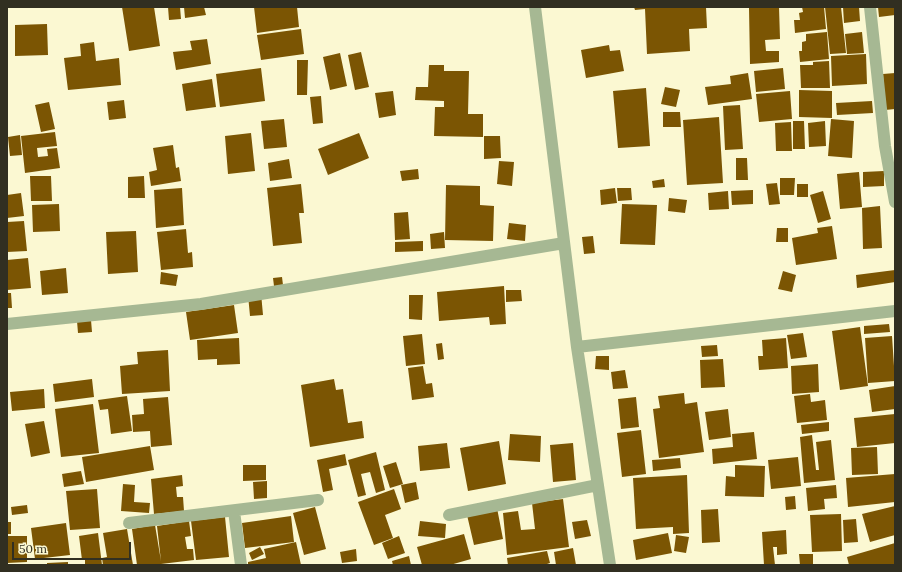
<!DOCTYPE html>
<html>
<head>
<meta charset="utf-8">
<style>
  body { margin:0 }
  #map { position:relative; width:902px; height:572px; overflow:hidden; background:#fbf8d2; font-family:Lora,serif }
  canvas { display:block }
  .frame { position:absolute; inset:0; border:8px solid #312f21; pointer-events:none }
  .scale { position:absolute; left:12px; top:542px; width:119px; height:18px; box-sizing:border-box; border:2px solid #312f21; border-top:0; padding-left:5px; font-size:12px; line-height:14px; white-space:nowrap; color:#312f21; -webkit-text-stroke:3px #fbf8d2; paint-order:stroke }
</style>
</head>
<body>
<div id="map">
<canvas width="902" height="572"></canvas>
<div class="frame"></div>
<div class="scale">50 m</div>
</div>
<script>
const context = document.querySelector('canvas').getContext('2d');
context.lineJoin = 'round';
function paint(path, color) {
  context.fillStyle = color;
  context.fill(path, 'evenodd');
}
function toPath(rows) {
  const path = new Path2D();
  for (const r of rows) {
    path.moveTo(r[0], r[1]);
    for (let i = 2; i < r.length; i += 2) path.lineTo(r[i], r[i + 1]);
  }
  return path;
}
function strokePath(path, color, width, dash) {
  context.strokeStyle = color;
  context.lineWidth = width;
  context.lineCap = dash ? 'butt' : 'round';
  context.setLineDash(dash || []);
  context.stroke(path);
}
paint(toPath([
  [122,7,154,7,160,46,129,51],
  [168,7,180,7,181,19,169,20],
  [184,7,204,7,206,15,185,18],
  [254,7,297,7,299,27,257,33],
  [634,7,706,7,707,28,689,29,690,51,647,54,645,9,635,10],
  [779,7,780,39,765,40,766,51,779,51,779,62,750,64,749,8],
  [802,7,824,7,826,29,795,33,794,20,800,20,799,13,803,12],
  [825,7,841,7,846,53,830,54],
  [843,7,859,7,860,21,844,23],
  [878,7,895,7,895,15,879,17],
  [47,24,48,55,15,56,15,25],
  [301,29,304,54,261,60,257,35],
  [827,32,829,59,800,62,799,51,802,51,802,42,806,41,806,34],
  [862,32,864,53,847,54,845,34],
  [207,39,211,64,176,70,173,52,192,50,190,41],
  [94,42,96,61,119,58,121,85,68,90,64,58,81,56,80,44],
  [609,45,610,51,620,50,624,71,586,78,581,50],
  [361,52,369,87,355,90,348,55],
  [340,53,347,86,330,90,323,57],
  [866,54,867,84,832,86,831,56],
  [297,60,308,60,307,95,297,95],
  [829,61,830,88,801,88,800,65,813,65,813,62],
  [429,65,444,65,444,71,469,71,468,114,483,114,483,137,434,136,435,107,444,107,444,101,415,100,416,87,428,87],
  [261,68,265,101,220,107,216,74],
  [783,68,785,89,756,92,754,71],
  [748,73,752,99,708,105,705,87,731,84,730,76],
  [895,73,895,109,885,110,883,74],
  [212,79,216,107,186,111,182,84],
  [665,87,680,90,676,107,661,104],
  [646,88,650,146,618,148,613,91],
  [799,90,832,91,832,118,799,117],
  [393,91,396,115,379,118,375,93],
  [790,91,792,119,759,122,756,94],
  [321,96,323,123,313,124,310,97],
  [124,100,126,118,109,120,107,102],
  [872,101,873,113,837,115,836,103],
  [49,102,55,129,41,132,35,105],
  [740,105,743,149,725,150,723,106],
  [663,112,680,112,681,127,663,127],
  [719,117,723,183,687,185,683,120],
  [284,119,287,147,264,149,261,121],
  [831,119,854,121,852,158,828,156],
  [793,121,804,121,805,149,793,149],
  [825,121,826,146,809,147,808,123],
  [791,122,792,151,776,151,775,123],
  [55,132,57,146,37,148,38,157,48,156,47,149,57,148,60,168,25,173,21,136],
  [251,133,255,171,228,174,225,136],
  [359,133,369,158,328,175,318,149],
  [20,135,22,155,10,156,8,137],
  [484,136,500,136,501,158,484,159],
  [173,145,176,168,179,167,181,181,151,186,149,172,157,170,153,148],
  [736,158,747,158,748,180,736,180],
  [289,159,292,178,270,181,268,163],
  [499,161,514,162,512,186,497,184],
  [418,169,419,179,402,181,400,171],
  [884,171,884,186,863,187,863,172],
  [859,172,862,207,840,209,837,174],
  [30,176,51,176,52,201,31,201],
  [144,176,145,198,128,198,128,177],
  [780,178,795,178,794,195,780,195],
  [664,179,665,187,653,188,652,181],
  [777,183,780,204,769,205,766,184],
  [301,184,304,213,299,213,302,243,273,246,267,188],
  [797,184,808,184,808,197,797,197],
  [446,185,480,186,480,205,494,206,493,241,445,240],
  [182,188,184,225,156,228,154,190],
  [615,188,617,203,601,205,600,190],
  [617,188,631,188,632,200,618,201],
  [753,190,753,204,732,205,731,191],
  [728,191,729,209,709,210,708,193],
  [823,191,831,219,818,223,810,195],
  [21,193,24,216,7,218,7,195],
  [669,198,687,200,685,213,668,211],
  [59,204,60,231,33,232,32,205],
  [622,204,657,205,655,245,620,244],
  [880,206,882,248,863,249,862,208],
  [408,212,410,239,395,240,394,213],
  [24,221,27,251,7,252,7,222],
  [509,223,526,225,525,241,507,239],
  [832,226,837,259,796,265,792,238,818,233,817,228],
  [777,228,788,228,788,242,776,242],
  [186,229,188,253,192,252,193,267,161,270,157,232],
  [136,231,138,272,108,274,106,232],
  [444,232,445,248,431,249,430,234],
  [593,236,595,253,584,254,582,237],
  [423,241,423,251,395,252,395,242],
  [28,258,31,288,7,290,7,260],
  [66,268,68,293,42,295,40,271],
  [895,270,895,282,857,288,856,275],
  [783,271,796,275,792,292,778,289],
  [161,272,178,275,176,286,160,284],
  [282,277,284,293,275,294,273,278],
  [504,286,506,324,490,325,489,317,439,321,437,292],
  [506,290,521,290,522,301,506,302],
  [7,293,11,293,12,308,7,308],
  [261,293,263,315,250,316,248,295],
  [409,295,423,295,422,320,409,319],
  [234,305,238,333,190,340,186,312],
  [91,320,92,332,78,333,77,321],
  [889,324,890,332,864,334,864,326],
  [860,327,868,386,840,390,832,331],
  [803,333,807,357,791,359,787,335],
  [422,334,425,364,406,366,403,336],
  [892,336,895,381,868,383,865,338],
  [239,338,240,364,217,365,217,359,198,360,197,340],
  [786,338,788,368,759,370,758,356,763,356,762,340],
  [442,343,444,359,438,360,436,344],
  [717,345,718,356,702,357,701,346],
  [168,350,170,391,122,394,120,366,138,364,137,352],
  [596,356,609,356,609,370,595,369],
  [723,359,725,387,701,388,700,360],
  [818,364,819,392,792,394,791,366],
  [423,366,426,384,432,383,434,397,412,400,408,368],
  [625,370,628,388,613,389,611,372],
  [92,379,94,397,55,402,53,384],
  [334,379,336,390,343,389,348,423,362,421,364,438,310,447,301,385],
  [895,386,895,409,872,412,869,390],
  [44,389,45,408,12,411,10,392],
  [684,393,685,404,697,402,704,452,659,458,653,409,660,408,658,396],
  [810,394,811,402,825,400,827,420,797,423,794,396],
  [127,396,132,431,111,434,108,409,100,410,98,400],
  [168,397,172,445,151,447,150,431,133,432,132,415,144,414,143,399],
  [636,397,639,427,621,429,618,399],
  [93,404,99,453,61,457,55,409],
  [728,409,731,437,709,440,705,412],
  [895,414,895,443,857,447,854,418],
  [44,421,50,453,31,457,25,424],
  [829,422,829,431,802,434,801,425],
  [641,430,646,474,622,477,617,433],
  [754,432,757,459,713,464,712,449,733,447,732,434],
  [510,434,541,436,540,462,508,460],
  [812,435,816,470,819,470,816,442,831,440,835,480,804,483,800,437],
  [499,441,506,484,468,491,460,448],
  [447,443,450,468,420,471,418,446],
  [573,443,576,480,553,482,550,445],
  [150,446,154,470,86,482,82,457],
  [877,447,878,474,852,475,851,448],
  [376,452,385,490,376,493,370,472,361,474,366,495,358,497,348,460],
  [345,454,347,465,329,469,333,490,323,492,317,460],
  [798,457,801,486,771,489,768,460],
  [680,458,681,468,653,471,652,460],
  [396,462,403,484,390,488,383,466],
  [243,465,266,465,266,480,243,481],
  [735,465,765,466,764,497,725,496,726,476,735,477],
  [81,471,84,484,64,487,62,474],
  [895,474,895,502,848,507,846,478],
  [182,475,183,486,176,487,177,497,183,497,184,511,154,514,151,479],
  [687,475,689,533,673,534,673,527,636,529,633,478],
  [267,481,267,498,254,499,253,482],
  [416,482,419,499,405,503,401,485],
  [123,484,135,485,134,502,150,503,149,513,121,511],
  [836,485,837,498,824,499,825,509,808,511,806,488],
  [97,489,100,528,70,530,66,491],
  [394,489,401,509,385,515,393,538,374,545,358,502],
  [795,496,796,509,786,510,785,497],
  [563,499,569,547,507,555,503,513,518,511,521,530,535,529,532,503],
  [27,505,28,513,12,515,11,507],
  [895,506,895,535,870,542,862,514],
  [315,507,326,549,304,555,293,513],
  [497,508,503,539,474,545,467,515],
  [718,509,720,542,702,543,701,510],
  [841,514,842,551,812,552,810,515],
  [291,516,294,542,245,548,242,523],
  [225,517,229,557,196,560,191,521],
  [856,519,858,542,844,543,843,520],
  [587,520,591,536,575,539,572,522],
  [189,521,191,536,185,537,187,549,193,549,194,560,161,564,137,565,132,529,155,525,161,561,157,526],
  [420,521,446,524,445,538,418,536],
  [7,522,11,522,11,534,7,534],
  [66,523,70,555,35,559,31,528],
  [127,529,133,565,103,565,102,558,107,557,103,533],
  [786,530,787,554,777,555,777,547,773,547,775,565,764,565,762,532],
  [98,533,102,565,85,565,85,560,82,560,79,536],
  [668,533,672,553,636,560,633,540],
  [464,534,471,559,450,565,422,565,417,547],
  [676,535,689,537,686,553,674,551],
  [7,536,27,536,27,562,7,563],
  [399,536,405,553,388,559,382,543],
  [296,542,301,565,248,565,248,562,266,558,264,549],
  [895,543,895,564,849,565,847,557],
  [260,547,264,554,252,560,249,553],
  [573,548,576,565,556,565,554,552],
  [356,549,357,561,342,563,340,552],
  [547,551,550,563,544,565,508,565,507,558],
  [799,554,813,554,813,565,800,565],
  [409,556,411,565,393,565,392,561],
  [68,562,68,565,47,565,47,563]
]), '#7b5503');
strokePath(toPath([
  [535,7,577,347,610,565],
  [870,7,885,146,895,202],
  [7,324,201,304,564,243],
  [577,347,895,311],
  [234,511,241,565],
  [449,515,598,485],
  [129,523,318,500]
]), '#a6b893', 12);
</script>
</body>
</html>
